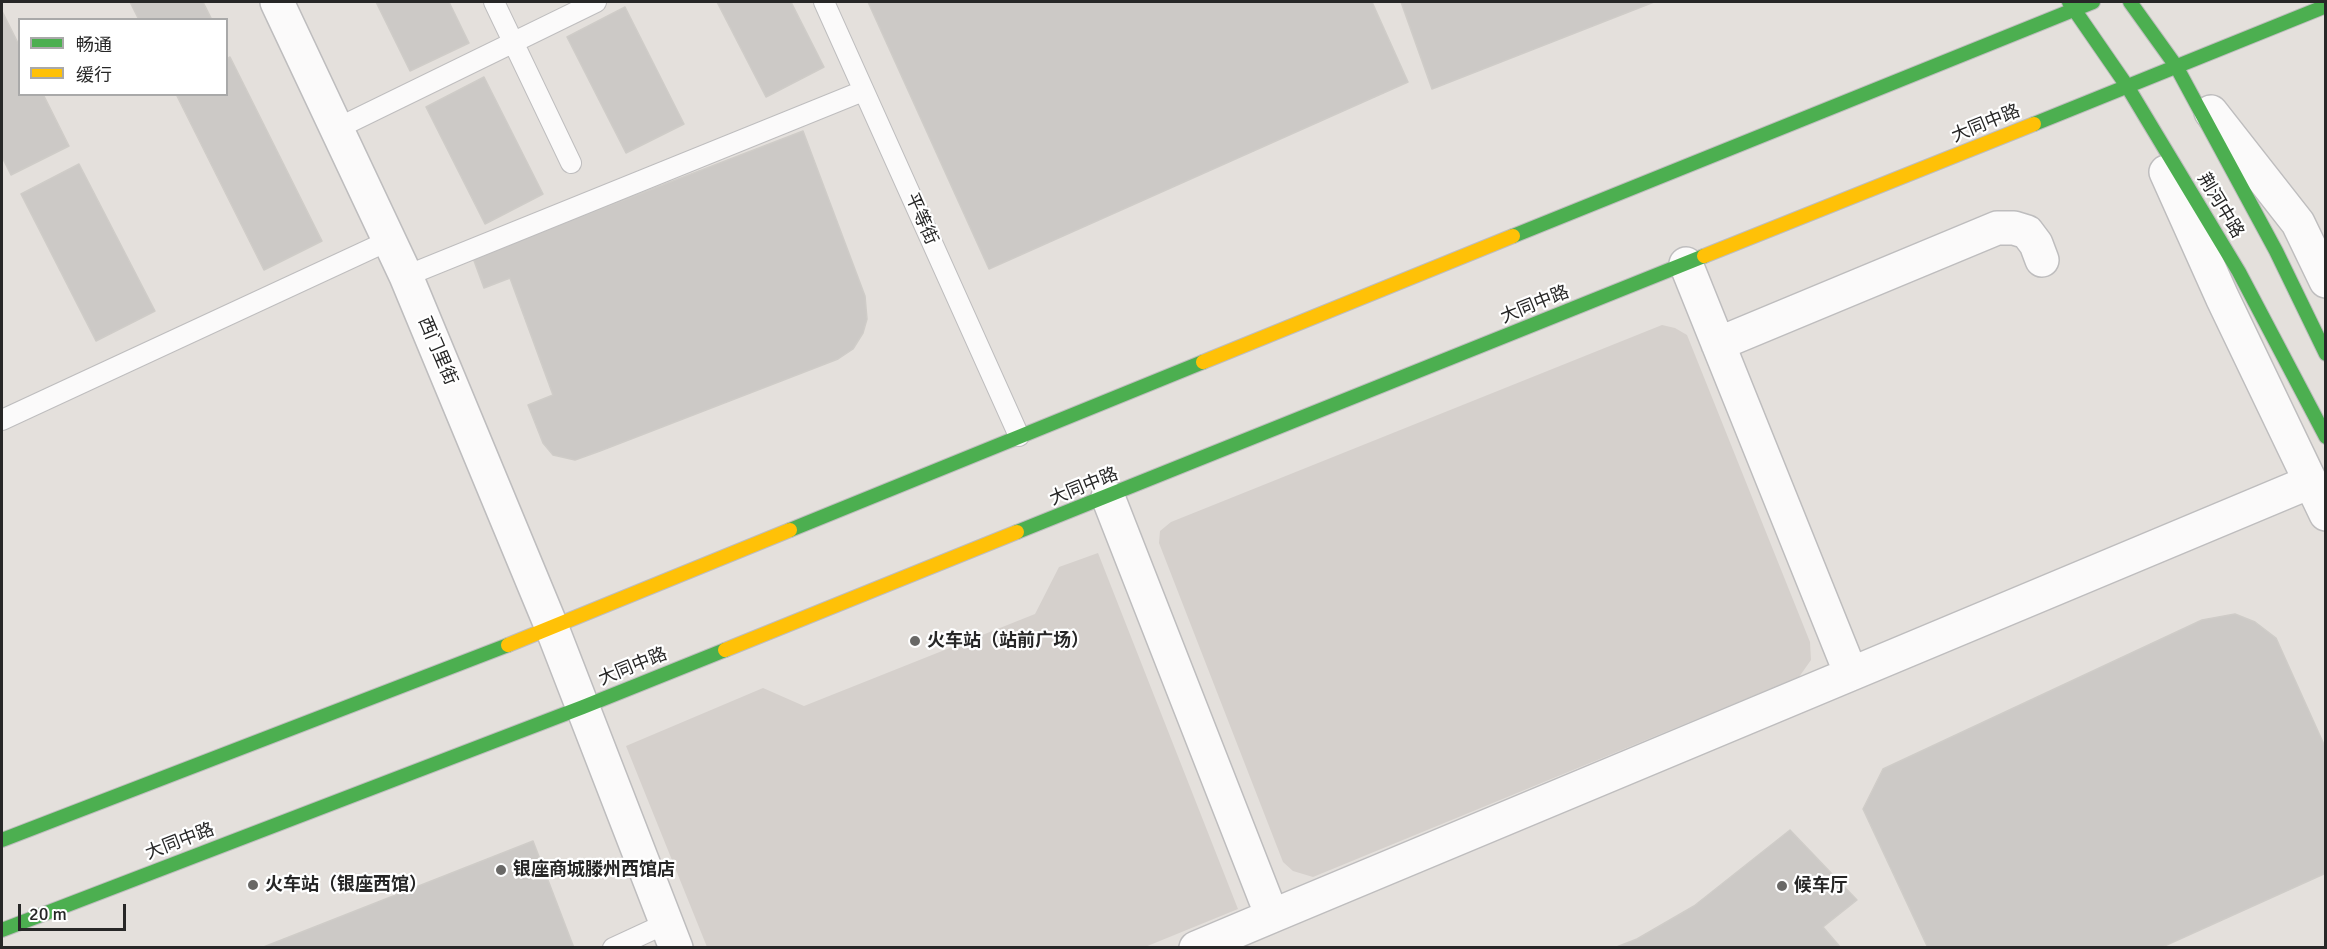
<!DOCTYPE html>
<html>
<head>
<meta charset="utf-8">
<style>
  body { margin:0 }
  #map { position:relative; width:2327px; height:949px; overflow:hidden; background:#e4e0dc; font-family:Signika,"Noto Sans SC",sans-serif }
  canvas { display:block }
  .frame { position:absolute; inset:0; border:3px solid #272727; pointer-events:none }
  .legend { position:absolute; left:18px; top:18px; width:210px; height:78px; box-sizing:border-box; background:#fff; border:2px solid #a9a9a9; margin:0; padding:8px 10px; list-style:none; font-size:18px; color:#272727 }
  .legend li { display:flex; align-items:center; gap:12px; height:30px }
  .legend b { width:30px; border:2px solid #a9a9a9 }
  .scale { position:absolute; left:18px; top:904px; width:108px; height:27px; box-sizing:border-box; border:3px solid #272727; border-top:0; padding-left:8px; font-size:18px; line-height:21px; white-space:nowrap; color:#272727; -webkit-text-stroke:4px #fff; paint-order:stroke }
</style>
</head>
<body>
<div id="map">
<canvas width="2327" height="949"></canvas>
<div class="frame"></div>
<ul class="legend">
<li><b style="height:8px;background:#4caf50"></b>畅通</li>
<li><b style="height:8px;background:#ffc107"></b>缓行</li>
</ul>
<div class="scale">20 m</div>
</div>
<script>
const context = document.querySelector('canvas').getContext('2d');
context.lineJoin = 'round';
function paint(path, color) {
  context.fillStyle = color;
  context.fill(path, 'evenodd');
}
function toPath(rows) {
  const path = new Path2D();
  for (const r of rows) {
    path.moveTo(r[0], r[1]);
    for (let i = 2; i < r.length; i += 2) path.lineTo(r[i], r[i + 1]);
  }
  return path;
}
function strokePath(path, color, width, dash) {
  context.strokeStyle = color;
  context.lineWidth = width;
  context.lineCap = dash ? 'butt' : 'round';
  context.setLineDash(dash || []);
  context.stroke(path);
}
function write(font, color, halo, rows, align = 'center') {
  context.font = font + ' Signika,"Noto Sans SC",sans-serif';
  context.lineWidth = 4.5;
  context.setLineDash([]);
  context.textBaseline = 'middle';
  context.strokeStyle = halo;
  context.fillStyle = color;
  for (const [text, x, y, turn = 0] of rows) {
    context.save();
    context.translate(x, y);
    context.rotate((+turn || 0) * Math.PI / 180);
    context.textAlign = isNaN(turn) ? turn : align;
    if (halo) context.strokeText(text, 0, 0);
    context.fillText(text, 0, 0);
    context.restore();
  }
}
paint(toPath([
  [1662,325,1675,328,1687,335,1810,642,1811,660,1799,677,1313,877,1293,871,1283,862,1159,543,1160,531,1171,522],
  [1098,553,1238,909,1145,947,707,947,626,746,763,688,804,706,1035,614,1059,567]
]), '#d5d0cc');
const building = toPath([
  [130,2,203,2,212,20,139,20,130,2],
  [376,2,449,2,469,43,410,71,376,2],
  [717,2,791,2,824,67,766,97,717,2],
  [868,2,1372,2,1408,82,989,269,868,2],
  [1401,2,1654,2,1432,89,1401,2],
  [625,7,684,124,626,153,567,37,625,7],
  [2,11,20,47,20,94,43,94,69,146,11,175,2,157,2,11],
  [230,57,322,241,264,270,176,94,226,94,226,59,230,57],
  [484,77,543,194,485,224,426,107,484,77],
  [803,131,865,296,867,319,863,333,853,349,838,359,600,451,575,460,553,455,543,443,528,405,553,395,510,278,484,288,473,258,803,131],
  [79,164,155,311,96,341,21,194,79,164],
  [2235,614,2255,622,2276,638,2326,749,2326,873,2160,948,1928,948,1863,809,1883,769,2202,620,2235,614],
  [1790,830,1857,900,1823,927,1841,948,1614,948,1637,939,1694,906,1790,830],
  [533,841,574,948,261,948,533,841]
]);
paint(building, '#ccc9c6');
strokePath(building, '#cfccc8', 1.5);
const lane = toPath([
  [494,2,571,163],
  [824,2,1019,436],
  [338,128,596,2],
  [406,276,863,91],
  [2,420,390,240],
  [613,948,667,923]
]);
const street = toPath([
  [277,2,406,276,552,628,676,948],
  [2211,112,2298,223,2326,281],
  [2166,172,2222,297,2326,514],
  [1718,344,1997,228,2014,228,2027,232,2036,244,2042,260],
  [1108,497,1272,916,1851,674,1686,264],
  [1851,674,2310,482],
  [1196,948,1272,916]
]);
const fast = toPath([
  [2069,2,2127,86,2239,272,2326,437],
  [2130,2,2176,66,2276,251,2326,354],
  [2034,124,2326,6],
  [1513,236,2093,2],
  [790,530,1203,362],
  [1017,532,1704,256],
  [2,840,508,645],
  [2,930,583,707,725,650]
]);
const slow = toPath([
  [1704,256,2034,124],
  [1203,362,1513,236],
  [508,645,790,530],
  [725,650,1017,532]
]);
strokePath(lane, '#bebdbe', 22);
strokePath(street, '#bebdbe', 36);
strokePath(fast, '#bebdbe', 16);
strokePath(slow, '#bebdbe', 16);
strokePath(lane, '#fbfafa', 20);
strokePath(street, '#fbfafa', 33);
strokePath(fast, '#4caf50', 14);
strokePath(slow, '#ffc107', 14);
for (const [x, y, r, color] of [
  [915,641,6,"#696866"],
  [501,870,6,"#696866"],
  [253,885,6,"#696866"],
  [1782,886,6,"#696866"]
]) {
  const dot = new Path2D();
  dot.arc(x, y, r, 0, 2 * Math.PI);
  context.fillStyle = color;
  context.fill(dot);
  strokePath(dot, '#fff', 2);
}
write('18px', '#272727', '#fff', [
  ["大同中路",1986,124,-22],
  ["荆河中路",2220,206,59],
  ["平等街",921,219,66],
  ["大同中路",1535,305,-22],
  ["西门里街",437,351,67],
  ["大同中路",1084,487,-22],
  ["大同中路",633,667,-22],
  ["大同中路",180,842,-21]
]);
write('bold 18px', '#272727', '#fff', [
  ["火车站（站前广场）",927,641],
  ["银座商城滕州西馆店",513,870],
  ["火车站（银座西馆）",265,885],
  ["候车厅",1794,886]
], 'left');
</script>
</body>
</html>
